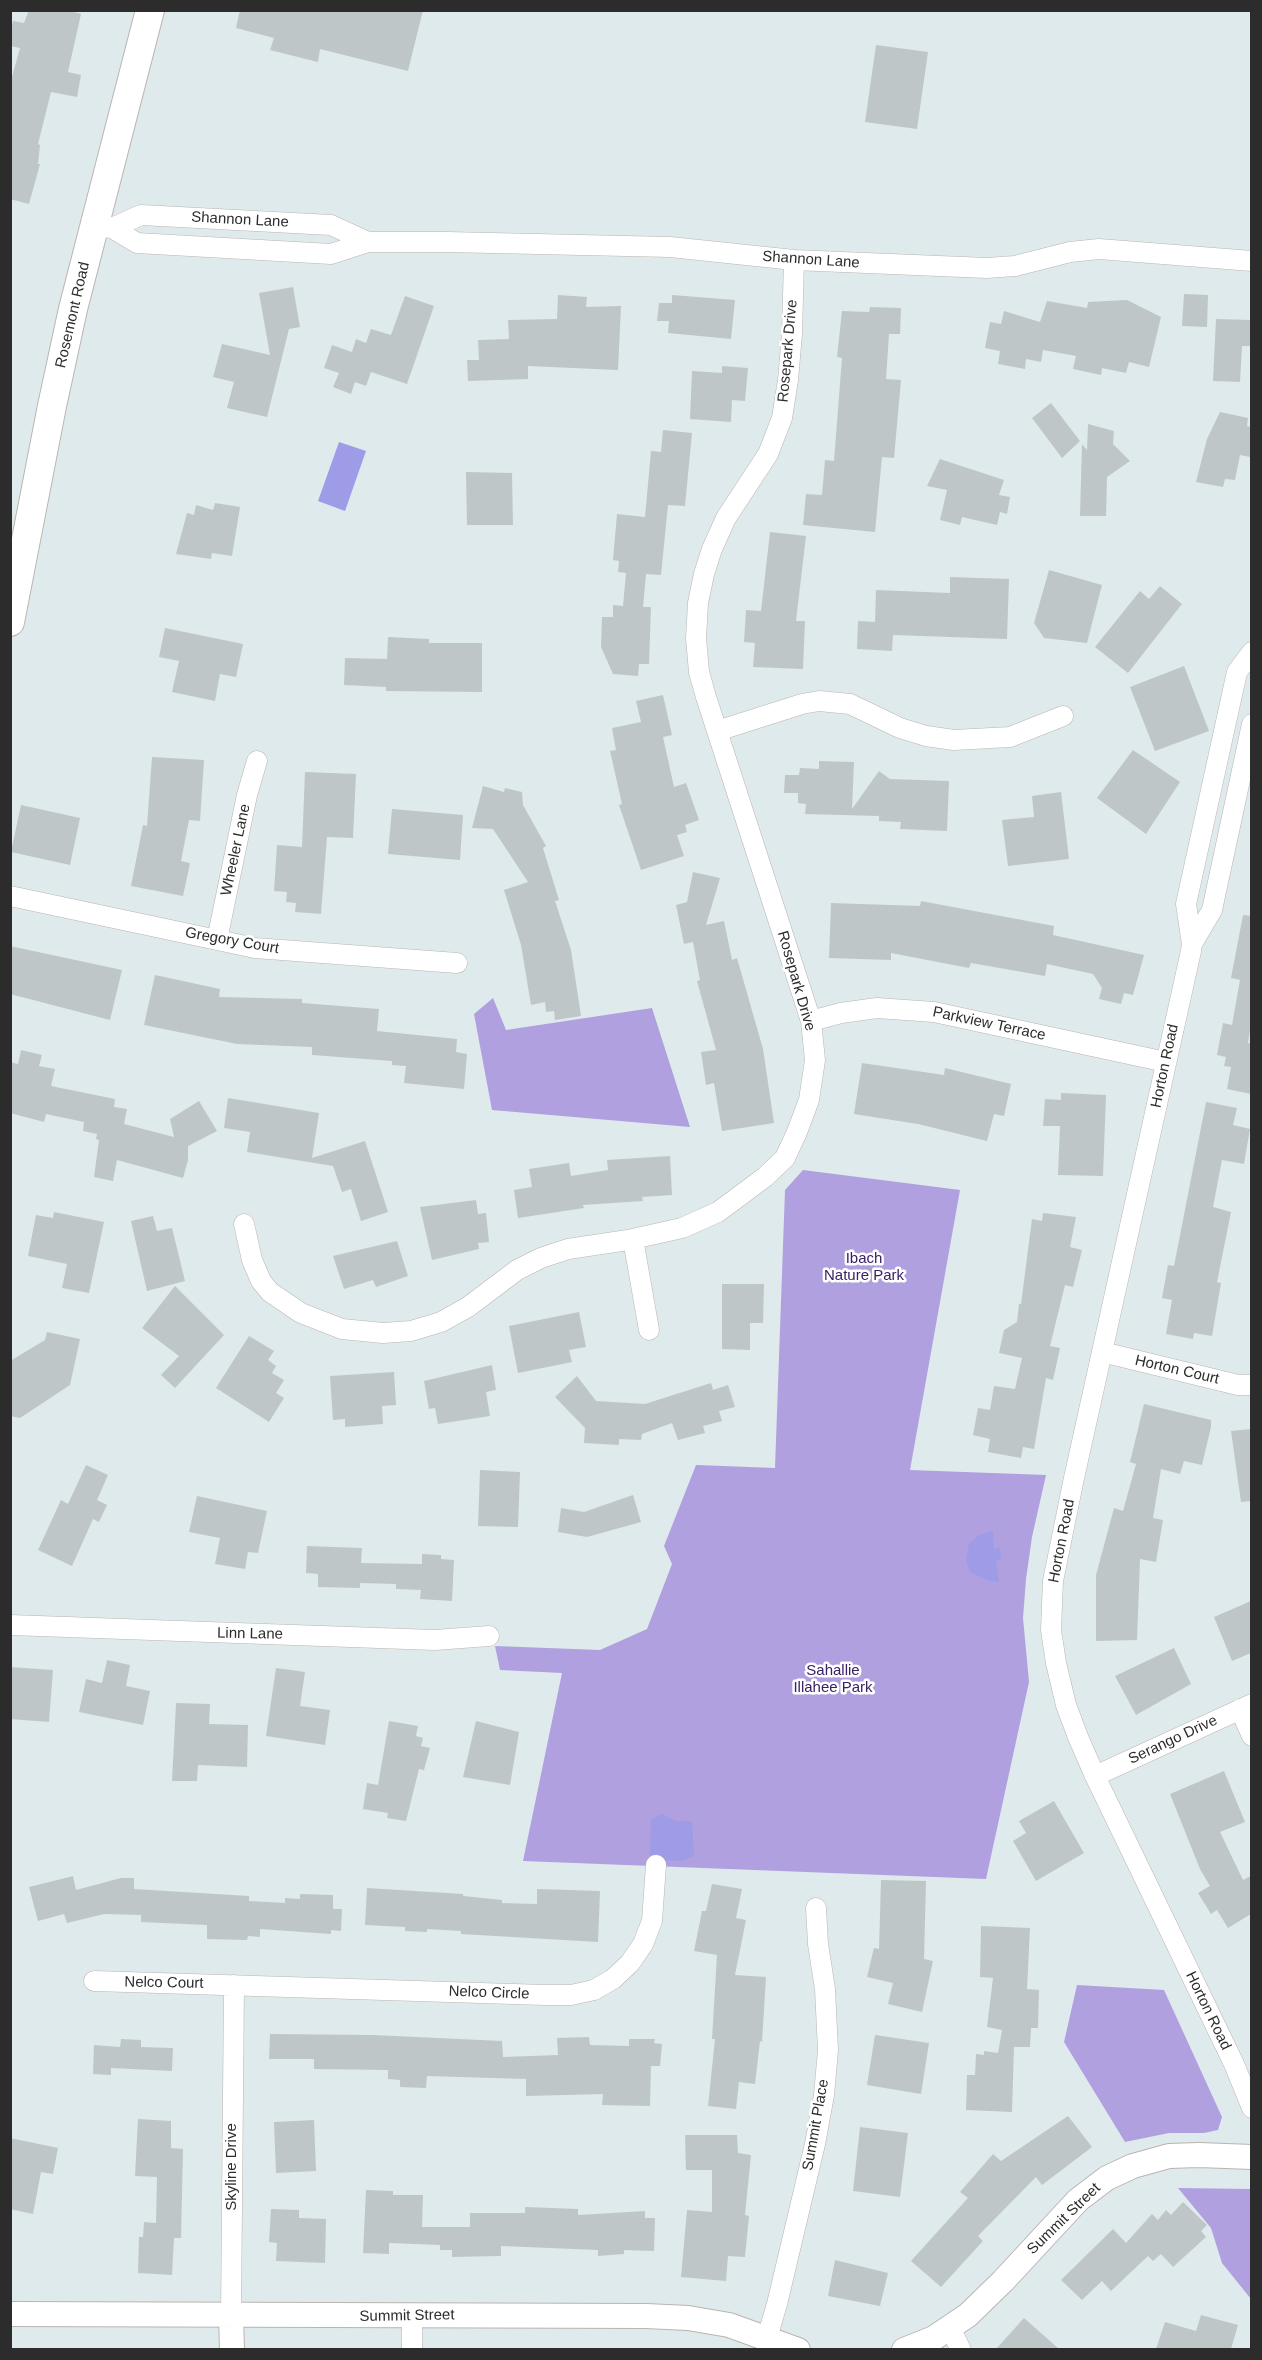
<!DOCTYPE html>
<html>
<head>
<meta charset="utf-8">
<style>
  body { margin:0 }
  #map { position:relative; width:1262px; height:2360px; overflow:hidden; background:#dfeaed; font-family:Arial,sans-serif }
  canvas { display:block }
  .frame { position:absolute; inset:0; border:12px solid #2c2c2c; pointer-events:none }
</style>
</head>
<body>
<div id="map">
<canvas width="1262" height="2360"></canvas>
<div class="frame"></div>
</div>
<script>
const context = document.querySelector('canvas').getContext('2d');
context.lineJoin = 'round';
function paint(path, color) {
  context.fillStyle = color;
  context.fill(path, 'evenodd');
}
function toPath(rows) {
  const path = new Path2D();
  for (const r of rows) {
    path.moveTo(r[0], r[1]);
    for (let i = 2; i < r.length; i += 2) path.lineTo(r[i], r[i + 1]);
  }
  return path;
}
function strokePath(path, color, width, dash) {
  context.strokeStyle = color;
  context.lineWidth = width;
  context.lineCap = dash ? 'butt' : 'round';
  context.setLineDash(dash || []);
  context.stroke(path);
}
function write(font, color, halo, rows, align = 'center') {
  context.font = font + ' Arial,sans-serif';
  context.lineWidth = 5;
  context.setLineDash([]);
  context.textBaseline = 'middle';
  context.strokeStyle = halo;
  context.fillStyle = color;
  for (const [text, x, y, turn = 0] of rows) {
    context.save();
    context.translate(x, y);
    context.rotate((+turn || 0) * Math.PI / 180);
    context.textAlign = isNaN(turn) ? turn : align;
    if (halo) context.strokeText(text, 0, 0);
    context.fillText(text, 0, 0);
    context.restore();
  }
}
paint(toPath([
  [493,998,506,1030,652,1008,690,1127,492,1110,474,1014],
  [803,1170,960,1190,910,1470,1046,1475,1032,1537,1026,1579,1023,1618,1029,1682,986,1879,523,1861,562,1673,500,1670,495,1646,600,1650,647,1629,672,1564,664,1546,696,1465,775,1468,785,1190],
  [1077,1985,1164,1990,1222,2117,1218,2130,1204,2133,1169,2133,1125,2142,1064,2042],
  [1178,2188,1251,2189,1251,2299,1222,2263,1211,2228]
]), '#b0a0df');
paint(toPath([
  [339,442,366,451,345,511,318,501],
  [993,1531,994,1549,1000,1548,1001,1560,996,1561,999,1582,989,1581,970,1572,966,1559,969,1544,979,1535],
  [662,1814,676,1821,692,1821,694,1856,682,1861,650,1860,651,1819]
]), '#9e9ce6');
paint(toPath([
  [29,10,67,10,81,14,68,72,81,75,77,97,51,92,38,144,40,145,38,164,40,164,29,204,10,199,10,84,20,48,10,46,10,33,13,21,24,23],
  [240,10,423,10,408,71,320,49,318,62,270,50,274,38,236,28],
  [876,45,928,52,917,129,865,122],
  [293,287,300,327,289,329,267,417,227,408,234,382,213,377,222,344,270,355,259,293],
  [1184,294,1208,295,1207,327,1182,326],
  [558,295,587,297,586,307,621,306,618,370,528,366,528,379,468,381,467,360,479,360,478,340,509,339,508,320,557,319],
  [672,295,735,300,731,339,668,333,669,321,657,321,659,303,672,303],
  [405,296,434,306,407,384,371,372,366,386,355,382,351,394,333,387,339,373,324,368,332,345,352,352,356,339,366,343,371,329,391,335],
  [1127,300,1161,317,1149,367,1129,362,1126,373,1102,368,1101,375,1073,369,1076,356,1043,350,1041,362,1026,359,1025,369,998,364,1000,351,985,348,990,322,1001,324,1004,311,1040,322,1047,301,1087,308,1088,302],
  [870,307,901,308,900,334,889,334,886,379,901,380,894,458,882,457,875,532,803,525,806,494,822,495,825,460,834,461,842,358,837,357,842,311,869,312],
  [1216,319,1251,320,1251,346,1242,346,1240,382,1213,381],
  [722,366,748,368,745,401,732,400,731,422,690,419,692,371,722,373],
  [1051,403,1080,441,1062,458,1032,418],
  [1220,412,1248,418,1247,426,1251,427,1250,457,1240,455,1235,480,1225,479,1223,487,1196,482,1207,439],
  [1088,424,1114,431,1113,444,1130,461,1107,477,1106,516,1080,516,1082,444,1087,450],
  [663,430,692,433,685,506,668,505,661,575,646,574,643,607,651,607,649,664,639,664,638,676,613,674,601,647,602,617,613,617,613,605,623,606,626,573,618,572,619,561,613,560,617,514,645,517,651,451,661,452],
  [940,459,1004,480,999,495,1010,497,1007,514,1000,512,997,525,962,517,960,525,940,520,947,490,927,486],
  [466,472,512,473,513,525,467,525],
  [215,503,240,507,232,556,212,553,211,559,176,554,187,513,194,515,196,505,213,510],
  [770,532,806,536,796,621,805,621,803,669,753,667,755,643,744,642,746,610,761,611],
  [1049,570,1102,585,1087,643,1044,638,1034,623],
  [950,577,1009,579,1007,639,893,635,892,651,857,649,858,621,875,622,876,590,950,593],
  [1160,586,1182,604,1128,673,1095,647,1140,591,1149,599],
  [165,628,243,644,236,677,220,674,215,701,172,692,179,661,159,657],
  [388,637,429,639,429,643,482,643,482,692,386,691,386,687,344,685,345,658,387,659],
  [1184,666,1209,731,1155,751,1130,687],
  [663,695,672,735,663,737,674,787,686,783,699,820,685,825,687,832,677,835,684,856,641,870,619,805,622,804,610,751,616,750,612,728,641,722,636,701],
  [1133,750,1180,782,1146,834,1097,798],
  [152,757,204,760,200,821,189,820,181,861,190,863,183,896,131,886,143,825,147,826],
  [819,761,854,762,852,809,879,771,890,779,949,781,947,831,900,829,901,822,879,821,879,816,805,814,806,804,798,803,798,793,784,793,785,775,799,775,800,768,819,769],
  [305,772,356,774,353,838,327,837,321,914,295,912,296,903,286,902,287,892,274,891,277,845,302,847],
  [483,786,504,792,505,788,522,792,523,805,546,846,543,848,559,900,555,901,571,950,581,1016,555,1020,554,1011,546,1012,545,1002,531,1005,521,945,504,890,528,882,493,829,472,828],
  [1061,792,1069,859,1008,866,1002,820,1034,817,1032,796],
  [21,805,80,818,70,865,11,852],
  [392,809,463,815,460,860,388,854],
  [693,872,720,878,706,925,724,921,732,960,737,958,763,1049,774,1123,722,1131,714,1083,706,1085,701,1052,716,1050,697,981,700,980,693,942,684,944,676,905,687,902],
  [921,901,1054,926,1053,935,1144,955,1133,995,1124,993,1121,1004,1099,999,1102,988,1093,974,1047,964,1045,976,971,963,969,968,891,953,891,960,829,958,831,903,920,906],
  [1243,915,1251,916,1251,1024,1248,1043,1251,1044,1251,1094,1227,1089,1231,1067,1224,1066,1226,1057,1217,1055,1223,1023,1232,1025,1240,980,1231,978],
  [10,946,122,970,110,1020,10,994],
  [155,975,220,989,219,997,302,999,302,1003,379,1009,377,1031,457,1039,456,1052,467,1054,464,1089,404,1083,406,1066,392,1065,392,1061,312,1055,312,1047,237,1044,144,1025],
  [21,1050,42,1055,39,1066,55,1069,51,1086,115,1099,114,1107,127,1109,124,1124,174,1137,170,1119,199,1101,217,1131,188,1146,188,1160,183,1178,117,1160,113,1181,94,1177,99,1140,96,1139,97,1134,83,1131,84,1122,46,1114,44,1122,10,1113,10,1062,18,1064],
  [862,1063,944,1075,945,1068,1011,1084,1004,1116,994,1114,987,1141,918,1124,854,1114],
  [1061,1093,1106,1095,1103,1176,1058,1175,1060,1126,1043,1126,1045,1099,1061,1100],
  [228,1098,319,1113,312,1158,365,1141,388,1212,361,1221,351,1189,342,1192,333,1166,247,1152,250,1132,224,1128],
  [1206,1102,1237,1108,1233,1125,1250,1129,1244,1164,1222,1160,1213,1207,1231,1212,1217,1282,1221,1283,1212,1336,1194,1333,1193,1339,1166,1334,1172,1300,1162,1298,1168,1265,1174,1266],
  [670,1156,672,1195,642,1197,643,1201,583,1205,584,1208,518,1218,514,1190,532,1187,529,1169,569,1163,571,1176,608,1170,607,1160],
  [476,1200,478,1214,486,1213,489,1242,478,1243,479,1249,432,1260,420,1207],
  [54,1212,104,1222,89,1293,62,1288,67,1264,28,1256,36,1215,53,1218],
  [1043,1213,1076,1217,1070,1247,1082,1250,1073,1287,1065,1285,1050,1346,1060,1348,1053,1380,1046,1378,1034,1449,1023,1447,1021,1458,988,1452,990,1439,973,1435,978,1408,990,1410,994,1386,1015,1389,1022,1358,999,1353,1004,1330,1017,1322,1019,1304,1021,1304,1032,1219,1042,1221],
  [153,1216,157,1231,172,1228,185,1281,147,1291,131,1221],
  [397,1241,408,1276,376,1287,373,1280,344,1289,333,1256],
  [722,1284,764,1284,763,1323,750,1323,750,1350,722,1349],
  [175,1286,224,1335,175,1388,161,1375,179,1356,142,1328],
  [579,1312,586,1347,569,1350,572,1362,518,1373,509,1326],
  [47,1332,80,1339,70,1385,20,1418,10,1416,10,1361,45,1340],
  [249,1336,274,1351,268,1360,276,1366,272,1373,284,1380,276,1393,284,1398,269,1422,216,1388],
  [492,1365,496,1390,486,1392,490,1416,438,1424,435,1408,429,1409,424,1381],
  [394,1372,396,1405,382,1406,383,1424,345,1427,345,1419,333,1420,330,1376],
  [577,1376,596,1401,645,1404,711,1383,713,1390,728,1385,735,1407,719,1411,722,1421,703,1426,705,1433,678,1440,672,1423,642,1434,641,1440,619,1439,619,1445,584,1443,585,1428,555,1397],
  [1144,1404,1211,1420,1211,1427,1202,1465,1184,1461,1180,1474,1161,1469,1153,1518,1163,1520,1156,1562,1140,1559,1137,1640,1096,1641,1096,1575,1114,1508,1123,1511,1136,1464,1130,1462],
  [1251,1429,1251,1501,1241,1502,1231,1431],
  [86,1465,108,1475,97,1500,107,1505,99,1522,93,1519,72,1566,38,1550,61,1500,68,1504],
  [480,1470,520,1472,518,1527,478,1526],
  [633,1495,641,1522,587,1537,558,1532,561,1508,584,1512],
  [197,1496,267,1511,258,1553,248,1552,245,1569,215,1564,220,1538,189,1532],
  [307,1546,362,1548,361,1563,422,1564,422,1554,441,1555,441,1559,454,1560,452,1601,420,1599,421,1590,396,1589,396,1584,360,1583,360,1588,318,1587,318,1574,306,1573],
  [1251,1601,1251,1653,1232,1661,1214,1617],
  [1174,1648,1191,1684,1136,1715,1115,1676],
  [107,1660,130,1665,126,1686,150,1691,143,1725,79,1712,86,1679,102,1683],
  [10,1667,53,1670,49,1722,10,1719],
  [276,1668,305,1672,300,1706,330,1710,325,1745,266,1736],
  [176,1703,210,1704,209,1724,248,1725,247,1767,198,1765,197,1781,172,1781],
  [389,1721,418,1726,416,1736,423,1738,421,1746,430,1748,424,1770,419,1769,406,1821,387,1818,388,1813,363,1809,367,1783,378,1785],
  [476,1721,519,1732,510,1785,463,1777],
  [1224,1771,1245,1822,1220,1832,1243,1880,1251,1876,1251,1914,1228,1928,1217,1910,1211,1914,1198,1893,1210,1886,1200,1869,1170,1794],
  [1054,1801,1084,1853,1036,1881,1013,1841,1026,1833,1019,1821],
  [73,1876,76,1890,121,1878,134,1878,134,1889,249,1896,249,1901,285,1903,285,1898,300,1899,300,1894,333,1895,333,1909,342,1909,341,1931,331,1930,331,1934,260,1929,260,1937,248,1936,247,1940,207,1939,207,1925,141,1922,141,1915,104,1914,67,1923,64,1914,38,1921,29,1887],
  [881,1880,926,1881,924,1959,933,1961,922,2012,888,2004,893,1983,867,1977,874,1948,879,1949],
  [712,1884,742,1889,736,1918,746,1920,735,1975,766,1977,762,2042,760,2041,755,2084,739,2082,736,2109,708,2106,715,2039,712,2039,717,1955,694,1951,702,1911,706,1911],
  [367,1888,463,1894,463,1896,502,1900,502,1903,537,1904,537,1889,600,1891,598,1942,461,1934,461,1931,427,1929,427,1932,405,1931,405,1927,365,1925],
  [981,1926,1030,1928,1027,1989,1039,1990,1038,2028,1031,2028,1030,2047,1014,2047,1012,2112,966,2110,967,2075,975,2075,976,2054,984,2055,984,2051,998,2053,1002,2030,987,2027,993,1978,980,1977],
  [270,2034,373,2035,502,2041,503,2057,558,2055,557,2038,589,2037,590,2045,629,2046,629,2039,655,2039,654,2043,662,2044,660,2066,651,2066,650,2106,602,2105,603,2094,526,2096,526,2079,427,2076,426,2088,400,2087,400,2080,388,2079,388,2070,314,2069,314,2059,269,2059],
  [875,2035,929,2043,921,2094,867,2085],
  [121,2039,141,2040,141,2047,173,2048,172,2071,111,2068,111,2075,93,2074,94,2045,120,2047],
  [1068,2116,1092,2147,1042,2185,1036,2177,978,2236,983,2241,941,2287,911,2261,968,2198,960,2192,993,2154,1001,2161],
  [138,2119,171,2121,171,2148,183,2149,181,2238,174,2238,172,2275,138,2273,139,2237,143,2237,144,2222,156,2223,157,2177,135,2176],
  [314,2120,316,2171,276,2173,274,2122],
  [860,2127,908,2133,900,2197,853,2191],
  [685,2135,737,2135,738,2153,751,2155,745,2215,749,2216,745,2257,728,2256,726,2281,681,2277,687,2210,712,2212,712,2170,686,2170],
  [10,2138,58,2148,53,2174,41,2172,33,2214,10,2209],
  [366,2190,393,2191,393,2195,423,2195,422,2227,470,2227,470,2213,525,2213,525,2207,578,2209,578,2215,645,2211,645,2218,655,2218,654,2251,624,2250,624,2254,598,2256,598,2250,501,2246,501,2256,452,2257,452,2250,440,2250,440,2245,389,2243,389,2254,363,2253],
  [1183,2202,1207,2225,1201,2231,1206,2237,1173,2267,1161,2254,1153,2261,1148,2256,1111,2291,1102,2281,1082,2300,1061,2280,1113,2229,1126,2243,1152,2214,1158,2220,1166,2210,1171,2215],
  [271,2209,299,2210,299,2218,326,2219,325,2263,276,2261,277,2243,269,2242],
  [835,2260,888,2273,880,2306,828,2296],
  [1201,2315,1238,2325,1231,2349,1156,2349,1165,2322,1196,2331],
  [1024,2318,1059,2349,996,2349]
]), '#bfc6c8');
const minor = toPath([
  [94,226,112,228,137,243,331,254,368,242,447,242,670,247,794,260,987,268,1015,266,1070,252,1099,249,1252,261],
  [112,228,141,215,331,225,368,242],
  [1252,724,1212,910,1192,944,1191,951,1074,1478,1053,1581,1051,1630,1056,1663,1066,1705,1078,1737,1095,1776,1234,2064,1252,2108],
  [717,731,802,704,819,701,850,704,900,728,926,736,954,740,1010,737,1063,716],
  [10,896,255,948,457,963],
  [217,940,247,795,257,761],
  [1192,944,1186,904,1237,672,1252,652],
  [811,1021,841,1013,877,1008,934,1012,1166,1062],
  [244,1224,252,1260,261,1281,270,1292,301,1313,342,1329,383,1333,411,1331,441,1322,468,1307,517,1270,541,1258,568,1249,628,1240,682,1228,718,1212,765,1177,785,1158,797,1132,809,1100,815,1060,811,1021,706,697,699,672,696,638,698,603,704,574,712,549,726,518,768,454,782,418,788,380,792,334,794,260],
  [633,1239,649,1330],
  [1102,1352,1238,1385,1252,1385],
  [10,1625,435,1640,489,1636],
  [1240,1709,1252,1736],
  [1095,1776,1252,1704],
  [94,1981,545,1995,571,1995,594,1990,613,1979,630,1963,643,1944,652,1921,656,1865],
  [231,2315,234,1985],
  [412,2315,412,2350],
  [950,2328,961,2350],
  [767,2338,777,2304,815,2144,824,2095,828,2050,825,1989,818,1944,816,1908]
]);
const tertiary = toPath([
  [10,2314,646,2316,688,2318,729,2325,798,2350],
  [231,2315,232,2350],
  [904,2350,934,2338,968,2315,1003,2281,1078,2200,1107,2178,1133,2166,1169,2156,1199,2155,1252,2157]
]);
const secondary = toPath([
  [10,622,52,406,73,309,150,10]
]);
strokePath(minor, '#bbb4b0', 21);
strokePath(tertiary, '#bbb4b0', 26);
strokePath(secondary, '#bbb4b0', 30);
strokePath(minor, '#fff', 20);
strokePath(tertiary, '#fff', 24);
strokePath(secondary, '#fff', 28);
write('15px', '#2c2c2c', '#fff', [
  ["Shannon Lane",240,220,3],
  ["Shannon Lane",811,260,4],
  ["Rosemont Road",73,315,-77],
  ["Rosepark Drive",788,351,-85],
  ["Wheeler Lane",236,850,-78],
  ["Gregory Court",232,941,10],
  ["Rosepark Drive",796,981,74],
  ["Parkview Terrace",989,1024,12],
  ["Horton Road",1165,1066,-78],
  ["Horton Court",1177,1370,13],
  ["Horton Road",1062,1541,-79],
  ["Linn Lane",250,1634,1],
  ["Serango Drive",1173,1740,-25],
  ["Nelco Court",164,1983,1],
  ["Nelco Circle",489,1993,2],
  ["Horton Road",1208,2011,64],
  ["Summit Place",816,2125,-80],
  ["Skyline Drive",232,2167,-90],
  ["Summit Street",1064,2219,-44],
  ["Summit Street",407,2316,-1]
]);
write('15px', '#3b2065', '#fff', [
  ["Ibach",864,1259],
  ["Nature Park",864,1276],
  ["Sahallie",833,1671],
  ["Illahee Park",833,1688]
]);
</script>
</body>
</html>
